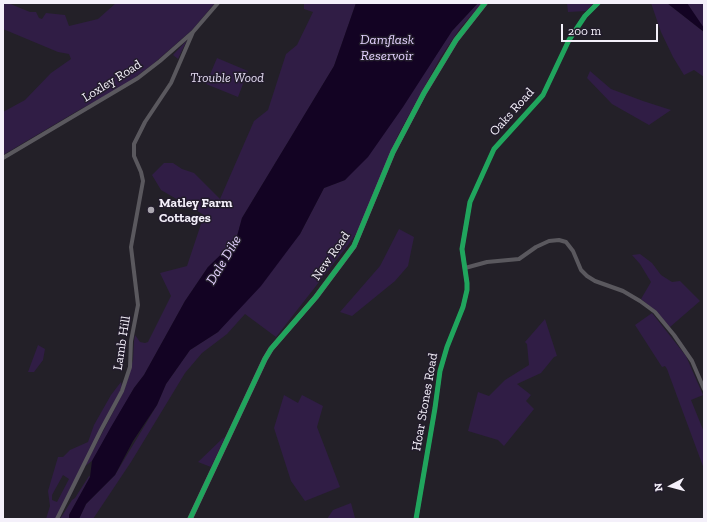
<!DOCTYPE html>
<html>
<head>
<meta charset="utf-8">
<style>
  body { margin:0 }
  #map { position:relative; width:707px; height:522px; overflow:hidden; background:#232028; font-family:"Zilla Slab",serif }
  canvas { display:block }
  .frame { position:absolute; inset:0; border:4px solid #f4f0fa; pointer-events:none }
  .north { position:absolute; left:651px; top:466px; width:40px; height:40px; -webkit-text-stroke:3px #221c2b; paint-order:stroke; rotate:264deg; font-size:11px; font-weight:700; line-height:16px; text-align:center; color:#f4f0fa }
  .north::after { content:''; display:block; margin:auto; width:14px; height:18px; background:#f4f0fa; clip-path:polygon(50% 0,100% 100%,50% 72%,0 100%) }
  .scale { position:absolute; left:561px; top:24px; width:97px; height:18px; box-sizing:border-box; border:2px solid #f4f0fa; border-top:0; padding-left:5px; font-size:12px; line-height:14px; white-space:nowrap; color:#f4f0fa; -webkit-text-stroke:3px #221c2b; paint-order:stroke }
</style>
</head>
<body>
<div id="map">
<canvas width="707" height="522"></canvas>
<div class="frame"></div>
<div class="north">N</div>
<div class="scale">200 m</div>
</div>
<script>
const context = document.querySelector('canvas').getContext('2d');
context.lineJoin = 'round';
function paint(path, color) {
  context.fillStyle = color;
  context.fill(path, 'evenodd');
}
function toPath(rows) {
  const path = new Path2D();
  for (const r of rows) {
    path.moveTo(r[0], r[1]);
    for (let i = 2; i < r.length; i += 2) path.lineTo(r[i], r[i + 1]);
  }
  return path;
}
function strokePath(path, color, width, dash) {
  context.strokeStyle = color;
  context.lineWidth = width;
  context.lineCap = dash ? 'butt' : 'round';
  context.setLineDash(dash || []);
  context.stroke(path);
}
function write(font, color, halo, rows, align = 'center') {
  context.font = font + ' "Zilla Slab",serif';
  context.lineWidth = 3;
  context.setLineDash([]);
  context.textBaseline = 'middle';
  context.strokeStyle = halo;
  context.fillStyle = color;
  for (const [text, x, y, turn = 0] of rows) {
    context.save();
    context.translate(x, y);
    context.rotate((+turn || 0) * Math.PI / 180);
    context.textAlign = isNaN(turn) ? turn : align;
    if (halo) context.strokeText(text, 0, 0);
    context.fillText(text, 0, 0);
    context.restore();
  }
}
paint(toPath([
  [3,3,8,3,30,12,36,12,39,18,42,19,46,13,65,15,69,26,98,19,116,3,215,3,192,30,153,64,137,76,120,88,79,110,3,155,3,112,25,100,51,73,71,59,69,54,58,52,3,29],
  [304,3,356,3,334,66,242,218,236,240,208,267,185,301,144,375,134,388,92,461,85,466,124,391,133,360,134,341,135,335,140,342,145,343,148,342,171,296,160,273,187,266,204,215,161,190,152,175,164,163,173,163,182,169,194,173,220,199,254,121,268,110,286,54,297,45,313,12,304,9],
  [478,3,482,3,460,28,440,58,398,135,360,227,352,240,276,337,245,314,227,334,202,353,185,373,131,462,93,519,79,519,86,504,115,475,157,405,166,384,190,350,218,332,300,234,324,188,345,180,428,67,452,31],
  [567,3,594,3,586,11,568,12],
  [651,3,667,3,704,32,704,77,694,70,684,75,673,57,661,32],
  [687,3,704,3,704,28,695,17],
  [187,40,178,59,173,55],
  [217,58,248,71,238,97,206,84],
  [590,71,611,89,643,101,671,110,649,125,612,104,587,78],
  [399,229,414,237,408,266,395,281,352,316,340,312,380,266],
  [640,254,652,263,661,275,672,282,680,281,700,301,670,327,656,311,641,299,651,282,640,264,632,255],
  [652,313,686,356,703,395,691,400,704,432,704,469,667,369,665,366,662,367,635,325],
  [545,319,557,356,554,357,541,373,517,384,531,395,526,401,534,409,504,446,498,440,468,431,478,392,489,396,505,380,529,365,527,344,525,342],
  [38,345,45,349,43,360,34,372,28,372],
  [121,382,122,387,56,519,46,519,50,506,48,491,58,457,63,457,70,450,88,442,94,425,111,395],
  [63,475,69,479,57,502,52,500,52,495],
  [284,395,298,403,302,395,323,406,317,427,340,487,305,501,291,481,274,428],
  [225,437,211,467,198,462,223,438],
  [89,476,90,477,69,515,69,519,60,519,72,500,75,498],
  [351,503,355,518,353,519,327,519,333,510]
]), '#301d45');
paint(toPath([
  [356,3,478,3,452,31,403,107,368,157,345,180,324,188,300,234,261,286,218,332,190,350,166,384,157,405,133,441,115,475,86,504,79,519,69,519,69,515,90,477,92,461,111,427,134,388,144,375,185,301,208,267,236,240,242,218,334,66],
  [667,3,687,3,704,28,704,32]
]), '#130323');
strokePath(toPath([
  [3,158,138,78,160,61,193,32,218,3],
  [465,268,487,262,519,259,536,247,549,241,559,240,566,242,573,251,581,270,587,276,595,281,623,291,640,301,655,312,674,335,692,361,704,389],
  [57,519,101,430,122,391,130,367,131,341,138,305,131,247,143,181,141,172,134,156,134,144,145,122,171,83,193,32],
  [416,519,435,408,440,371,447,347,463,307,467,290,467,283,462,249,470,202,494,149,543,95,569,40,585,16,598,3]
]), '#5a585e', 4);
strokePath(toPath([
  [190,519,265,359,271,349,316,297,354,246,393,152,424,93,456,40,485,3]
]), '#615d66', 5.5);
strokePath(toPath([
  [190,519,265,359,271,349,316,297,354,246,393,152,424,93,456,40,485,3],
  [416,519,435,408,440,371,447,347,463,307,467,290,467,283,462,249,470,202,494,149,543,95,569,40,585,16,598,3]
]), '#20a55d', 5);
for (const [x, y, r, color] of [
  [151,210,4,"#aba7b0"]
]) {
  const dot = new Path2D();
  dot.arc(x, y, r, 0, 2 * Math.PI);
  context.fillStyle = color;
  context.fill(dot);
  strokePath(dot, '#221c2b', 1.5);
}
write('italic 13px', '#e3dbf1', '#221c2b', [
  ["Trouble Wood",227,78]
]);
write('13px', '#f4f0fa', '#221c2b', [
  ["Loxley Road",112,81,-32],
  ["Oaks Road",512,112,-48],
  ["New Road",331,256,-55],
  ["Lamb Hill",122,343,-81],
  ["Hoar Stones Road",425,402,-80]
]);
write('bold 13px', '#f4f0fa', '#221c2b', [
  ["Matley Farm",159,203],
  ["Cottages",159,218]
], 'left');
write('italic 14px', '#e3d1fe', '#221c2b', [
  ["Damflask",387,40],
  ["Reservoir",387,56],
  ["Dale Dike",224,260,-59]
]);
</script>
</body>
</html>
